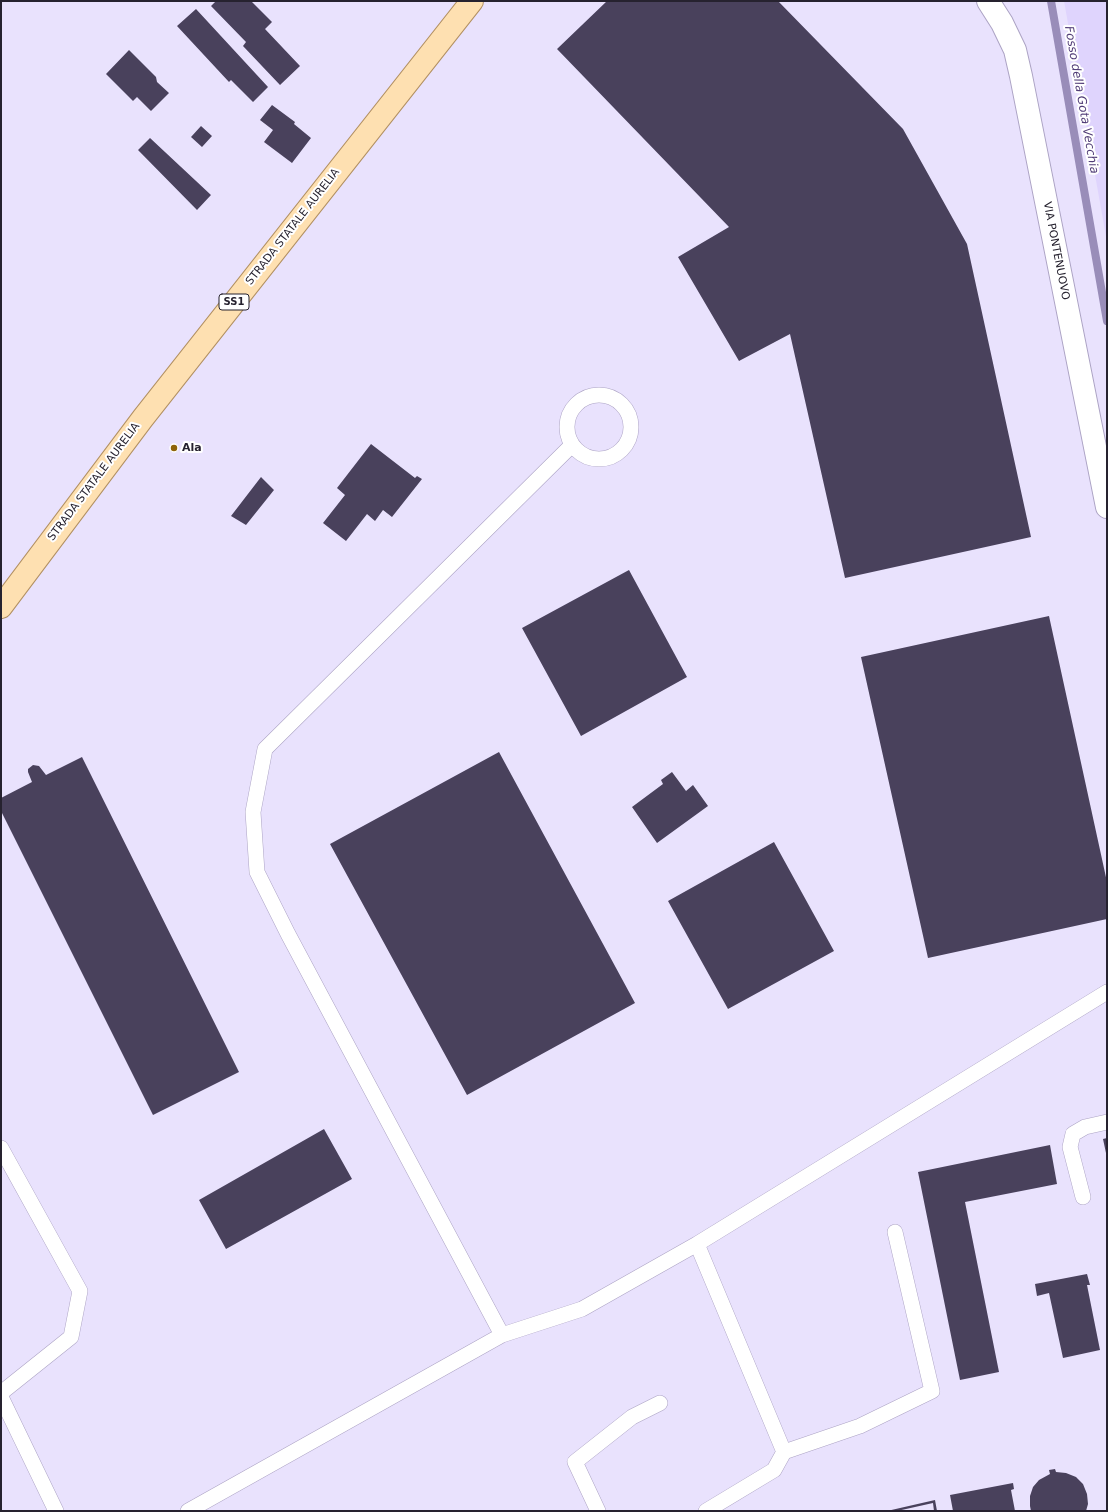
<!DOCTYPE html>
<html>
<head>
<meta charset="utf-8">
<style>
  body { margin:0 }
  #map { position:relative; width:1108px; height:1512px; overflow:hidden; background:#e9e2fd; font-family:"DejaVu Sans",sans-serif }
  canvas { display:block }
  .frame { position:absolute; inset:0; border:2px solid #26222f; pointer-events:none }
</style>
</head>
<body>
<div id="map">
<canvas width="1108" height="1512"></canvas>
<div class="frame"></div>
</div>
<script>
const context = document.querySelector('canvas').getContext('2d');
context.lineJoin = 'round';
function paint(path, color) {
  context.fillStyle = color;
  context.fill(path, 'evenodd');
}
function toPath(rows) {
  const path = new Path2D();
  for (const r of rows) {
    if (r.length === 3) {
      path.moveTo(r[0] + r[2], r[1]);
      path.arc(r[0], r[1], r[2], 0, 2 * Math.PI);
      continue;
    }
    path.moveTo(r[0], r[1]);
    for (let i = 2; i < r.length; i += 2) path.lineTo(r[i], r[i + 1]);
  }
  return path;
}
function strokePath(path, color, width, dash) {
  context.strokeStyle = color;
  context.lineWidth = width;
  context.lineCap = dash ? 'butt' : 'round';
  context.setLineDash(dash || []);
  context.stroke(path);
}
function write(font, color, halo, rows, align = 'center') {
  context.font = font + ' "DejaVu Sans",sans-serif';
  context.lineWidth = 4;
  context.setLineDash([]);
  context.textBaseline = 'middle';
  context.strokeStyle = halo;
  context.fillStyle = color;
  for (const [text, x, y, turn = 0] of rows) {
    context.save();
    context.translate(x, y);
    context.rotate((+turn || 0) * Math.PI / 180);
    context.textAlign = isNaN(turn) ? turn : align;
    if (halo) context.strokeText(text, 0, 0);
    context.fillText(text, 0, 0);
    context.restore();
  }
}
paint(toPath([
  [1064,1,1107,1,1107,242]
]), '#dfd4fd');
strokePath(toPath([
  [1051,1,1107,321]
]), '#998db9', 8);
paint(toPath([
  [216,1,251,1,272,22,265,29,300,66,280,85,243,46,246,42,211,6],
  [607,1,778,1,903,129,967,244,1031,537,845,578,790,334,739,361,678,257,729,227,557,49],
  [196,9,268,87,253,102,231,80,229,82,177,26],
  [129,50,156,77,157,82,169,93,151,111,137,97,133,101,106,74],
  [272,105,295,122,294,124,311,138,292,163,264,142,273,130,260,120],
  [201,126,212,136,202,147,191,137],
  [150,138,211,195,197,210,138,150],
  [371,444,415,478,417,476,422,479,392,517,383,510,375,521,367,514,346,541,323,523,345,495,337,488],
  [261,477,274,490,246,525,231,516],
  [629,570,687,677,581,736,522,628],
  [1049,616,1107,882,1107,919,928,958,861,657],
  [499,752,635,1003,467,1095,330,844],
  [82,757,239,1072,153,1115,1,811,1,798,32,782,28,772,28,769,33,765,39,766,46,775],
  [672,772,686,791,693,785,708,806,657,843,632,807,663,784,661,780],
  [774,842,834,951,728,1009,668,901],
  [324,1129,352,1179,226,1249,199,1200],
  [1107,1138,1107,1153,1106,1153,1103,1139],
  [1050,1145,1057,1184,965,1202,999,1372,960,1380,918,1172],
  [1087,1274,1090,1285,1087,1285,1100,1350,1063,1358,1049,1293,1037,1296,1035,1284],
  [1055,1469,1056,1472,1066,1473,1076,1477,1083,1484,1087,1494,1088,1504,1086,1511,1031,1511,1030,1506,1030,1496,1033,1487,1039,1480,1050,1474,1049,1470],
  [1013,1483,1014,1489,1011,1490,1015,1511,953,1511,950,1495],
  [935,1500,937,1511,934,1511,933,1503,897,1511,887,1511]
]), '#49415c');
const lane = toPath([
  [599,427,32],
  [1,1148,80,1291,71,1337,1,1393],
  [1083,1197,1070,1147,1073,1134,1085,1127,1107,1122],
  [697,1244,784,1452,860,1426,932,1391,895,1232],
  [502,1335,582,1309,697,1244,1107,992],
  [1,1397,56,1511],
  [188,1511,502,1335,288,934,257,872,253,812,265,749,572,445],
  [598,1511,575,1462,632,1417,660,1403],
  [706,1511,774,1470,784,1452]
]);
const street = toPath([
  [988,1,1002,23,1015,50,1021,76,1107,507]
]);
const primary = toPath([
  [1,607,143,418,472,1]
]);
strokePath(lane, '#aca3c4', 16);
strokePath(street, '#aca3c4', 24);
strokePath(primary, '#b29062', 24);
strokePath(lane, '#fff', 15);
strokePath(street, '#fff', 22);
strokePath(primary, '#fee0b1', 22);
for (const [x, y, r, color] of [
  [174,448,4,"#8e6309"]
]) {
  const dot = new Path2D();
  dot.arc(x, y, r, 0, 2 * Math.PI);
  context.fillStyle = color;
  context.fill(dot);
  strokePath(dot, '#fff', 1.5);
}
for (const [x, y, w] of [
  [234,302,30]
]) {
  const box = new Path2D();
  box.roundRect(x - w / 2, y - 8, w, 16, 3);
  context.fillStyle = '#fff';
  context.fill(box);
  strokePath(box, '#26222f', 1);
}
write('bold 10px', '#26222f', null, [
  ["SS1",234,302]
]);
write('11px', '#26222f', '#fff', [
  ["STRADA STATALE AURELIA",293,227,-52],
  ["VIA PONTENUOVO",1056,251,79],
  ["STRADA STATALE AURELIA",94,482,-53]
]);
write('bold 11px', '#26222f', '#fff', [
  ["Ala",182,448]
], 'left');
write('italic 12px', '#523e78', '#fff', [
  ["Fosso della Gota Vecchia",1081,100,80]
]);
</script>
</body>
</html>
